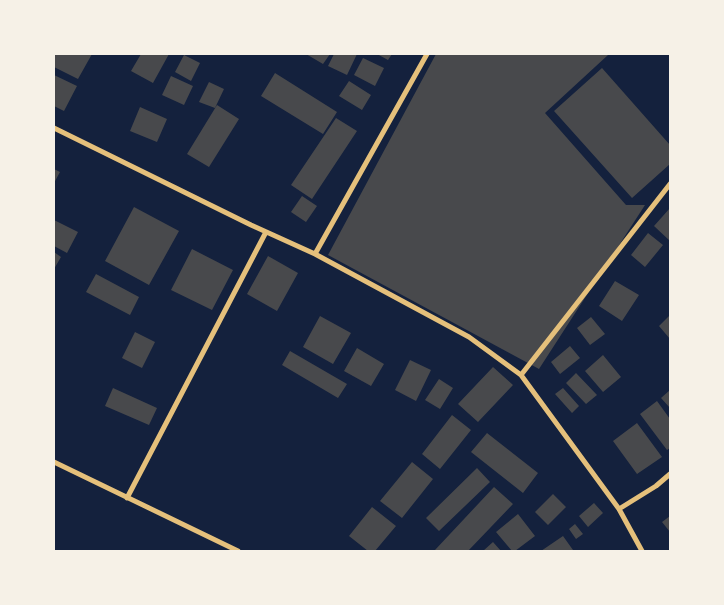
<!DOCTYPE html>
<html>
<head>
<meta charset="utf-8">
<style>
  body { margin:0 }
  #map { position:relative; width:724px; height:605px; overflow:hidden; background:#14213d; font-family:"Nunito Sans",sans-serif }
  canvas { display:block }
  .frame { position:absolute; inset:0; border:55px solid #f6f1e7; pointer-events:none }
</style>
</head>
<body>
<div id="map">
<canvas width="724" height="605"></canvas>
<div class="frame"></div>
</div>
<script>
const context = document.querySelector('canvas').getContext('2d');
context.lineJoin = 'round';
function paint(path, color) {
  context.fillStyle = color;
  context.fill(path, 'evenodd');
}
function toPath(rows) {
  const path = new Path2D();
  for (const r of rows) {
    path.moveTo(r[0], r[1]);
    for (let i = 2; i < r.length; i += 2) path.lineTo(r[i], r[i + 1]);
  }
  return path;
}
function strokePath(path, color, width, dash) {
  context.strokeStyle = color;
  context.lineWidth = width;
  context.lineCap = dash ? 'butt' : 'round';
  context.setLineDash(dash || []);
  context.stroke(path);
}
paint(toPath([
  [55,54,92,54,78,79,54,67],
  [141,54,169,54,153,83,131,71],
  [306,54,330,54,323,64],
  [334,54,357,54,347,75,328,66],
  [377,54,392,54,388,60],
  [436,54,606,54,608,55,545,113,626,205,645,205,539,369,328,255],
  [184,55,200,63,191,81,175,72],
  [363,58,384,68,375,86,354,75],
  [602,68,670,145,670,164,632,198,554,111],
  [275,73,337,112,323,134,261,96],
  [54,75,77,86,64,111,54,106],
  [171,76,193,86,184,105,162,95],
  [349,81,371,95,362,110,339,96],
  [209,82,224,89,215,108,199,102],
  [217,105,239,119,209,167,187,154],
  [140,107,167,119,157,142,130,131],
  [336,118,357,131,312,199,291,185],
  [54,169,60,172,54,183],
  [302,196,317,206,306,222,291,212],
  [134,207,179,231,149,285,105,261],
  [670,208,670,241,654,226],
  [54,220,78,232,67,253,54,246],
  [648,233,663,245,645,267,631,255],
  [192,249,233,270,212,310,171,290],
  [54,252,61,257,54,269],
  [268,256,298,273,277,311,247,294],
  [96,274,139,297,130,315,86,292],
  [615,281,639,295,622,321,599,306],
  [670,315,670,339,659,326],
  [320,316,351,333,333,364,303,347],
  [591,317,605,334,590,345,577,328],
  [135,332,155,342,142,368,122,358],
  [570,346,580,358,560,374,551,362],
  [357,348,384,364,371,386,344,371],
  [290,351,347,384,338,398,282,365],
  [603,355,621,377,603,392,585,371],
  [410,360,431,370,416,401,395,390],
  [493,367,513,385,478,422,458,404],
  [576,373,597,395,586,404,566,383],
  [439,379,453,388,440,409,425,400],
  [113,388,157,408,149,425,105,406],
  [563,388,579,406,572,413,555,394],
  [670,390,670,408,661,398],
  [657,401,670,419,670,448,667,450,640,414],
  [452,415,471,430,440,469,422,454],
  [637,423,662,457,637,474,613,441],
  [487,433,538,473,523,493,471,452],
  [412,462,433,479,402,518,380,501],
  [477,468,490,482,439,531,426,518],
  [494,487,513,504,468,551,437,551,435,550],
  [553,494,566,507,548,525,535,512],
  [594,503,603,513,588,527,579,516],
  [372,507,396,526,375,551,368,551,349,536],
  [518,514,535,536,515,551,512,551,496,532],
  [670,516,670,532,662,522],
  [575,524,583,534,576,539,569,529],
  [563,536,573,550,571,551,541,551],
  [493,542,501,551,483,551]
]), '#48494c');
strokePath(toPath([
  [54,128,251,225,315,254,469,337,521,375,619,509,642,551],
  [315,254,427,54],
  [521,375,670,184],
  [54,462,238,551],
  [127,498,266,232],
  [619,509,656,486,670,474]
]), '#e5c07b', 5);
</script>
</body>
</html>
